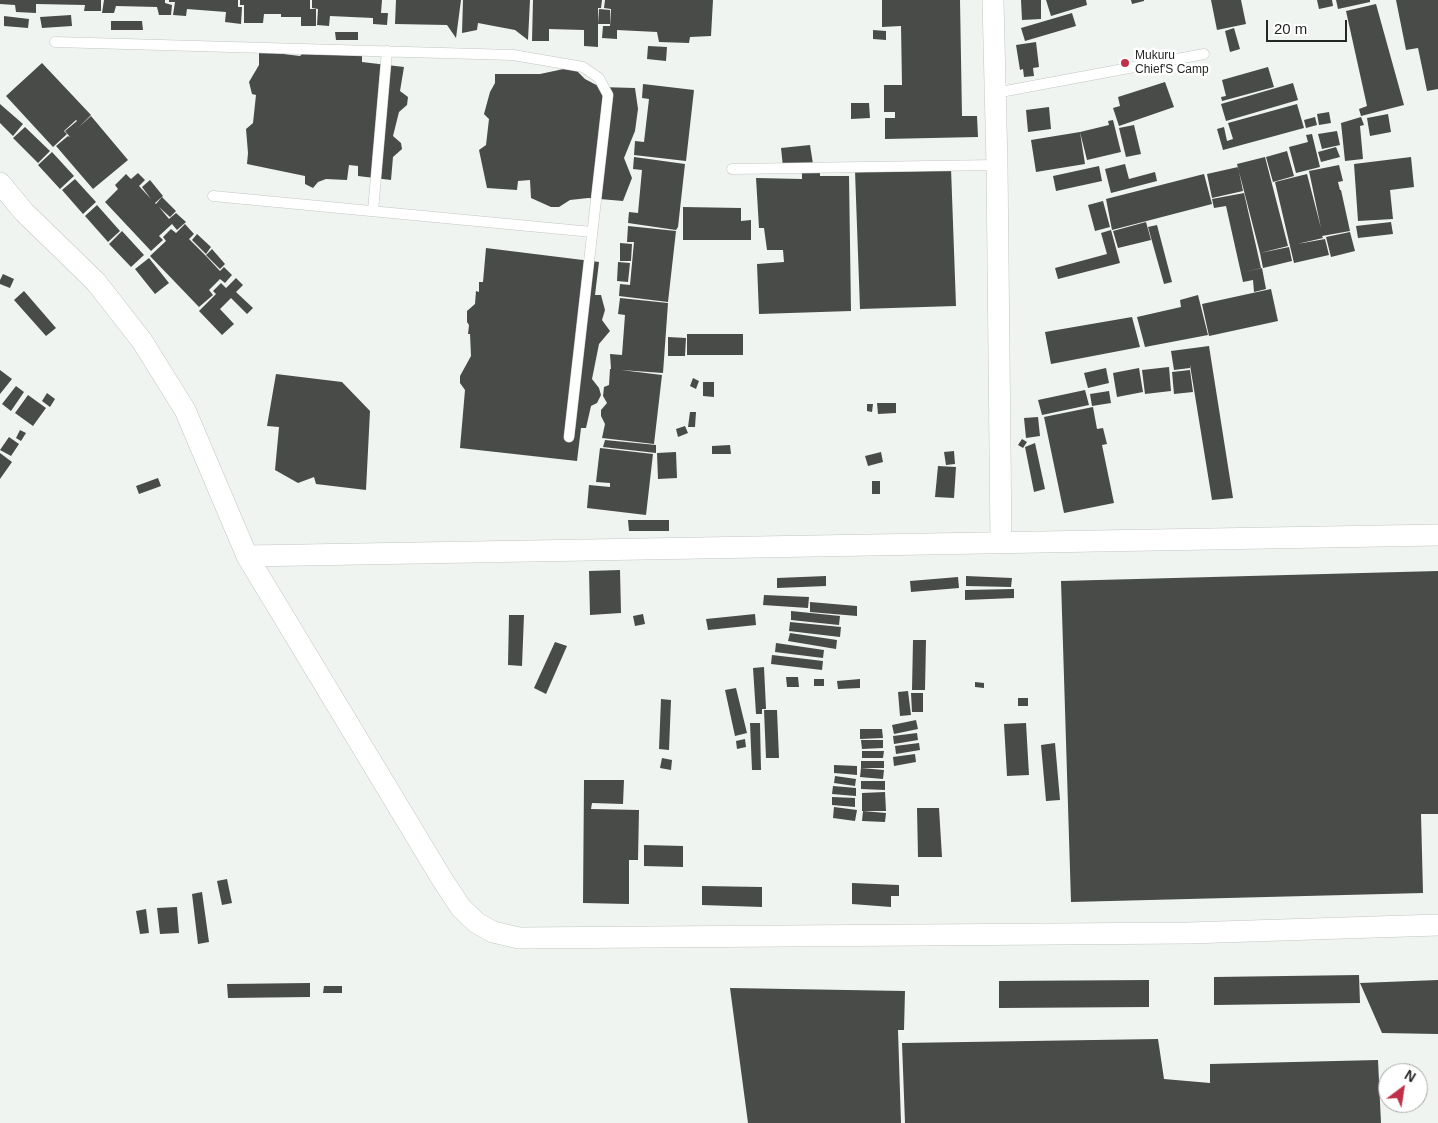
<!DOCTYPE html>
<html>
<head>
<meta charset="utf-8">
<style>
  body { margin:0 }
  #map { position:relative; width:1438px; height:1123px; overflow:hidden; background:#f0f4f0; font-family:Helvetica,sans-serif }
  canvas { display:block }
  .north { position:absolute; left:1378px; top:1063px; width:50px; height:50px; box-sizing:border-box; background:#fff; border:1px solid #a8a9a8; border-radius:50%; rotate:31deg; font-size:14px; font-weight:700; line-height:20px; text-align:center; color:#252725 }
  .north::after { content:''; display:block; margin:auto; width:18px; height:22px; background:#c03049; clip-path:polygon(50% 0,100% 100%,50% 72%,0 100%) }
  .scale { position:absolute; left:1266px; top:20px; width:81px; height:22px; box-sizing:border-box; border:2px solid #252725; border-top:0; padding-left:6px; font-size:15px; line-height:18px; white-space:nowrap; color:#252725; -webkit-text-stroke:4px #fff; paint-order:stroke }
</style>
</head>
<body>
<div id="map">
<canvas width="1438" height="1123"></canvas>
<div class="north">N</div>
<div class="scale">20 m</div>
</div>
<script>
const context = document.querySelector('canvas').getContext('2d');
context.lineJoin = 'round';
function paint(path, color) {
  context.fillStyle = color;
  context.fill(path, 'evenodd');
}
function toPath(rows) {
  const path = new Path2D();
  for (const r of rows) {
    path.moveTo(r[0], r[1]);
    for (let i = 2; i < r.length; i += 2) path.lineTo(r[i], r[i + 1]);
  }
  return path;
}
function strokePath(path, color, width, dash) {
  context.strokeStyle = color;
  context.lineWidth = width;
  context.lineCap = dash ? 'butt' : 'round';
  context.setLineDash(dash || []);
  context.stroke(path);
}
function write(font, color, halo, rows, align = 'center') {
  context.font = font + ' Helvetica,sans-serif';
  context.lineWidth = 5;
  context.setLineDash([]);
  context.textBaseline = 'middle';
  context.strokeStyle = halo;
  context.fillStyle = color;
  for (const [text, x, y, turn = 0] of rows) {
    context.save();
    context.translate(x, y);
    context.rotate((+turn || 0) * Math.PI / 180);
    context.textAlign = isNaN(turn) ? turn : align;
    if (halo) context.strokeText(text, 0, 0);
    context.fillText(text, 0, 0);
    context.restore();
  }
}
paint(toPath([
  [0,0,101,0,101,11,84,11,85,5,36,4,36,13,16,12,15,5,0,4],
  [104,0,165,0,165,3,172,5,171,15,159,15,157,7,116,6,114,13,102,13],
  [169,0,238,0,238,7,242,7,241,24,225,22,226,12,187,9,186,16,173,15,175,2,169,2],
  [240,0,310,0,310,9,316,9,316,26,301,26,301,17,281,17,281,14,264,14,263,23,244,23,244,5,240,5],
  [312,0,382,0,381,13,388,13,387,25,373,24,373,18,330,16,329,26,317,25,318,9,312,8],
  [396,0,461,0,456,38,447,25,395,24],
  [463,0,530,0,528,40,515,30,478,23,477,30,462,33],
  [533,0,602,0,601,8,598,8,598,47,584,46,584,30,549,29,549,41,532,41],
  [605,0,713,0,711,36,690,37,689,43,659,42,657,32,617,30,617,39,602,38,603,26,610,26,611,9,604,8],
  [882,0,960,0,962,116,977,116,978,137,885,139,885,118,895,118,895,112,884,112,884,85,902,85,901,26,882,27],
  [1021,0,1041,0,1041,19,1022,20],
  [1046,0,1086,0,1087,5,1051,16],
  [1131,0,1144,0,1144,1,1132,4],
  [1211,0,1241,0,1246,24,1217,30],
  [1317,0,1332,0,1333,6,1319,9],
  [1336,0,1370,0,1370,2,1338,9],
  [1396,0,1438,0,1438,89,1427,91,1418,48,1406,50],
  [1376,4,1404,105,1361,116,1359,109,1367,106,1346,11],
  [599,9,610,10,610,24,598,24],
  [1072,13,1076,26,1025,41,1021,28],
  [71,15,72,26,42,28,40,17],
  [4,16,29,19,28,28,4,26],
  [111,21,142,21,143,30,111,30],
  [1234,28,1240,49,1230,52,1225,31],
  [873,30,886,31,886,40,873,39],
  [335,32,358,32,358,40,336,40],
  [1036,42,1039,67,1033,68,1034,76,1024,77,1023,69,1020,70,1016,45],
  [335,45,349,55,362,56,362,62,404,67,400,91,408,97,407,105,399,112,393,136,401,143,402,149,393,157,391,180,358,176,358,166,349,165,347,180,326,179,318,182,313,188,305,184,305,176,247,164,248,153,246,129,253,123,256,95,252,94,249,82,259,65,259,51,300,56,305,51,309,51,315,55,318,55,321,46],
  [648,46,667,47,666,61,647,59],
  [42,63,91,115,78,128,91,116,128,160,93,189,56,146,68,136,70,137,65,131,77,121,76,120,64,131,67,134,53,147,6,96],
  [573,67,585,79,600,87,635,88,638,109,635,131,624,158,632,178,623,201,588,198,570,200,559,207,551,207,531,198,530,180,518,181,517,190,487,188,479,150,486,145,489,119,484,114,490,92,495,83,495,74,540,74],
  [1268,67,1274,87,1222,101,1221,97,1226,96,1222,80],
  [1165,82,1174,107,1119,126,1113,108,1120,106,1118,97],
  [1293,83,1298,100,1226,121,1221,104],
  [643,84,694,90,686,161,634,155,635,141,644,142,649,99,642,98],
  [851,103,869,103,870,118,851,119],
  [0,104,23,124,13,136,0,123],
  [1297,104,1304,128,1223,150,1217,129,1224,127,1227,141,1233,139,1228,123],
  [1049,107,1051,129,1028,132,1026,110],
  [1329,112,1331,123,1319,125,1317,114],
  [1388,114,1391,132,1370,136,1367,118],
  [1315,117,1317,125,1306,128,1304,120],
  [1361,117,1364,125,1360,126,1363,159,1345,161,1341,123],
  [1113,120,1121,152,1087,160,1080,132,1109,125,1108,121],
  [1134,125,1141,154,1126,157,1119,128],
  [25,127,50,151,38,163,13,138],
  [1337,131,1340,145,1322,149,1318,134],
  [1080,132,1085,164,1036,172,1031,140],
  [1312,134,1320,167,1296,173,1289,147,1308,142,1306,135],
  [810,145,813,164,783,167,781,148],
  [1336,147,1340,157,1321,162,1318,152],
  [1287,151,1294,176,1273,182,1266,157],
  [52,152,74,176,60,189,38,165],
  [634,157,685,164,678,227,676,230,628,223,629,212,638,213,642,170,633,169],
  [1265,157,1288,246,1260,253,1237,164],
  [1411,157,1414,187,1390,190,1393,219,1358,221,1354,164],
  [1125,164,1129,179,1155,172,1157,181,1111,193,1105,169],
  [1339,165,1343,181,1338,182,1340,190,1341,190,1350,231,1322,236,1323,238,1297,244,1325,239,1329,255,1294,263,1275,182,1307,174,1321,228,1309,171],
  [1099,166,1102,181,1056,191,1053,176],
  [1238,167,1243,191,1212,198,1207,174],
  [951,168,956,306,860,309,855,171],
  [802,170,820,170,820,176,849,176,851,311,759,314,757,264,784,262,783,250,767,250,764,228,759,228,756,178,802,179],
  [138,173,145,180,139,186,151,199,142,187,150,180,163,196,155,203,156,204,162,197,176,211,170,217,159,207,169,219,176,213,186,222,177,230,172,224,159,236,163,240,151,251,105,202,118,189,115,185,126,174,131,179],
  [1204,174,1212,204,1112,230,1106,199],
  [75,179,96,202,83,214,62,190],
  [1244,193,1261,268,1245,272,1262,268,1266,289,1254,292,1253,280,1243,282,1226,206,1214,208,1212,199],
  [1103,201,1110,227,1095,231,1088,205],
  [97,205,120,231,108,242,85,216],
  [683,207,741,208,741,221,751,220,751,240,683,240],
  [1146,222,1151,240,1118,248,1113,231],
  [1391,222,1393,234,1358,238,1356,226],
  [185,224,194,234,189,239,205,255,203,257,205,255,220,271,224,267,232,275,225,283,220,279,209,290,213,295,199,307,150,256,166,241,163,237,171,229,176,233],
  [1157,225,1172,282,1164,284,1148,227],
  [628,226,676,231,668,302,619,296,620,284,630,285,634,242,627,242],
  [1111,230,1120,263,1058,279,1055,268,1107,254,1101,233],
  [122,231,144,255,131,267,109,244],
  [1350,232,1355,251,1331,257,1326,237],
  [197,234,211,247,206,254,192,240],
  [620,243,632,244,631,261,620,261],
  [1289,247,1292,261,1263,268,1260,253],
  [486,248,599,262,595,295,601,295,605,310,602,320,610,331,599,344,592,379,599,388,601,395,597,403,591,406,586,428,581,428,577,461,460,448,465,390,460,383,460,376,471,356,470,334,468,334,469,325,467,322,467,311,475,304,476,291,479,292,479,282,483,282],
  [212,249,225,264,220,269,206,255],
  [149,258,169,283,155,294,135,269],
  [618,262,630,263,628,282,617,281],
  [3,274,14,279,10,288,0,284,0,280],
  [236,278,243,285,236,292,253,308,247,314,231,298,220,309,234,324,222,335,199,311,216,294,213,291,221,283,226,288],
  [1271,289,1278,321,1209,336,1202,304],
  [24,291,56,328,46,336,14,300],
  [1198,295,1208,335,1145,347,1137,317,1181,307,1180,300],
  [620,298,668,303,663,373,621,370,662,375,654,444,602,438,605,424,601,416,601,410,607,403,603,396,604,387,609,385,610,369,611,369,610,354,622,355,625,315,618,314],
  [1132,317,1140,347,1051,364,1045,332],
  [687,334,743,334,743,355,687,355],
  [668,337,686,338,685,356,668,356],
  [1209,346,1233,498,1212,500,1190,365,1190,368,1174,370,1171,351],
  [1169,367,1171,391,1145,394,1142,370],
  [1106,368,1109,383,1088,388,1084,373],
  [1139,368,1143,392,1117,397,1113,373],
  [0,370,12,379,0,394],
  [1190,370,1193,392,1174,394,1172,372],
  [276,374,342,382,370,411,366,490,316,484,314,477,298,483,275,470,279,427,267,426],
  [693,378,699,381,696,389,690,386],
  [703,382,714,382,714,397,703,396],
  [16,386,24,392,11,411,2,404],
  [1085,390,1089,405,1042,415,1038,400],
  [1109,391,1111,403,1092,406,1090,394],
  [47,393,55,399,50,407,42,401],
  [28,395,46,408,33,426,15,413],
  [877,403,896,403,896,413,878,414],
  [867,404,873,404,872,412,867,411],
  [1093,407,1097,429,1103,428,1107,444,1102,445,1114,503,1064,513,1044,417],
  [690,412,696,412,695,427,688,427],
  [1038,417,1040,436,1026,438,1024,418],
  [685,426,688,433,678,437,676,429],
  [20,430,26,433,21,441,16,438],
  [9,437,19,444,11,456,0,450],
  [1022,439,1027,442,1023,448,1018,445],
  [605,440,656,445,656,453,603,447],
  [1035,443,1045,489,1034,492,1025,447],
  [730,445,731,454,712,454,712,446],
  [600,448,653,454,646,515,587,508,589,485,610,487,610,483,596,482],
  [954,451,955,464,946,465,944,452],
  [676,452,677,478,658,479,657,453],
  [881,452,883,462,868,466,865,456],
  [0,453,12,462,0,479],
  [938,466,956,467,954,498,935,497],
  [158,478,161,486,139,494,136,486],
  [872,481,880,481,880,494,872,494],
  [628,520,669,520,669,531,629,531],
  [620,570,621,613,590,615,589,571],
  [1438,571,1438,814,1421,814,1423,893,1071,902,1061,581],
  [826,576,826,586,777,588,777,578],
  [966,576,1012,578,1011,587,966,586],
  [958,577,959,588,911,592,910,581],
  [1014,589,1014,598,965,600,965,590],
  [764,595,809,597,808,608,763,605],
  [810,602,857,606,857,616,810,612],
  [791,611,840,616,839,625,791,620],
  [643,614,645,624,635,626,633,616],
  [755,614,756,625,708,630,706,619],
  [509,615,524,615,522,666,508,665],
  [790,622,841,627,840,637,789,631],
  [790,633,837,640,836,649,788,641],
  [913,640,926,640,925,690,912,690],
  [555,642,567,646,546,694,534,688],
  [776,643,824,650,823,658,775,652],
  [772,655,823,661,822,670,771,664],
  [764,667,766,709,762,709,762,714,756,714,753,668],
  [786,677,798,677,799,687,787,687],
  [814,679,824,679,824,686,814,686],
  [860,679,860,688,838,689,837,681],
  [975,682,984,683,984,688,975,687],
  [736,688,747,733,735,736,725,690],
  [908,691,911,715,900,716,898,692],
  [911,693,923,693,923,712,912,712],
  [1018,698,1028,698,1028,706,1018,706],
  [661,699,671,700,669,750,659,749],
  [764,710,777,710,779,758,766,758],
  [916,720,918,729,894,734,892,725],
  [750,723,760,723,761,770,752,770],
  [1026,723,1029,775,1007,776,1004,724],
  [860,729,882,729,883,738,860,739],
  [917,733,918,740,894,744,893,736],
  [745,739,746,747,737,749,736,741],
  [861,740,883,740,883,748,862,749],
  [919,743,920,750,896,754,895,746],
  [1055,743,1060,800,1046,801,1041,745],
  [862,751,884,751,883,758,862,758],
  [915,754,916,762,894,766,893,757],
  [662,758,672,760,671,770,660,768],
  [861,761,884,761,884,768,861,768],
  [834,765,857,766,857,775,834,773],
  [861,768,884,770,883,779,860,777],
  [835,776,856,779,855,786,834,783],
  [584,780,624,780,623,804,592,803,591,809,639,810,638,860,629,860,629,904,583,903],
  [861,781,885,781,885,790,861,789],
  [833,786,856,788,856,796,832,794],
  [885,792,886,811,862,811,862,793],
  [832,797,855,798,855,807,832,805],
  [834,807,857,810,855,821,833,818],
  [917,808,939,808,942,857,918,857],
  [863,811,886,813,885,822,862,821],
  [644,845,683,846,683,867,644,866],
  [227,879,232,903,222,905,217,881],
  [852,883,899,885,899,896,891,896,891,907,852,904],
  [702,886,762,887,762,907,702,905],
  [202,892,209,942,198,944,192,894],
  [177,907,179,933,160,934,157,908],
  [146,909,149,933,140,934,136,911],
  [1359,975,1360,1003,1214,1005,1214,977],
  [1149,980,1149,1007,999,1008,999,981],
  [1438,980,1438,1034,1382,1033,1360,983],
  [310,983,310,997,228,998,227,984],
  [324,986,342,986,342,993,323,993],
  [730,988,905,991,904,1030,898,1030,901,1123,748,1123],
  [1158,1039,1164,1079,1210,1083,1210,1064,1378,1060,1381,1123,905,1123,902,1043]
]), '#484b48');
const lane = toPath([
  [55,42,513,55,583,67,599,78,608,95,569,437],
  [995,93,1204,54],
  [732,169,997,165],
  [213,196,592,232],
  [373,211,387,51]
]);
const street = toPath([
  [993,0,997,165,1001,542],
  [0,183,24,212,96,282,142,341,185,410,247,556,442,879,461,908,477,923,493,932,519,938,1188,933,1438,925],
  [247,556,1438,535]
]);
strokePath(lane, '#c2c6c2', 11);
strokePath(street, '#c2c6c2', 22);
strokePath(lane, '#fff', 10);
strokePath(street, '#fff', 21);
for (const [x, y, r, color] of [
  [1125,63,5,"#c03049"]
]) {
  const dot = new Path2D();
  dot.arc(x, y, r, 0, 2 * Math.PI);
  context.fillStyle = color;
  context.fill(dot);
  strokePath(dot, '#fff', 2);
}
write('12px', '#252725', '#fff', [
  ["Mukuru",1135,56],
  ["Chief'S Camp",1135,70]
], 'left');
</script>
</body>
</html>
